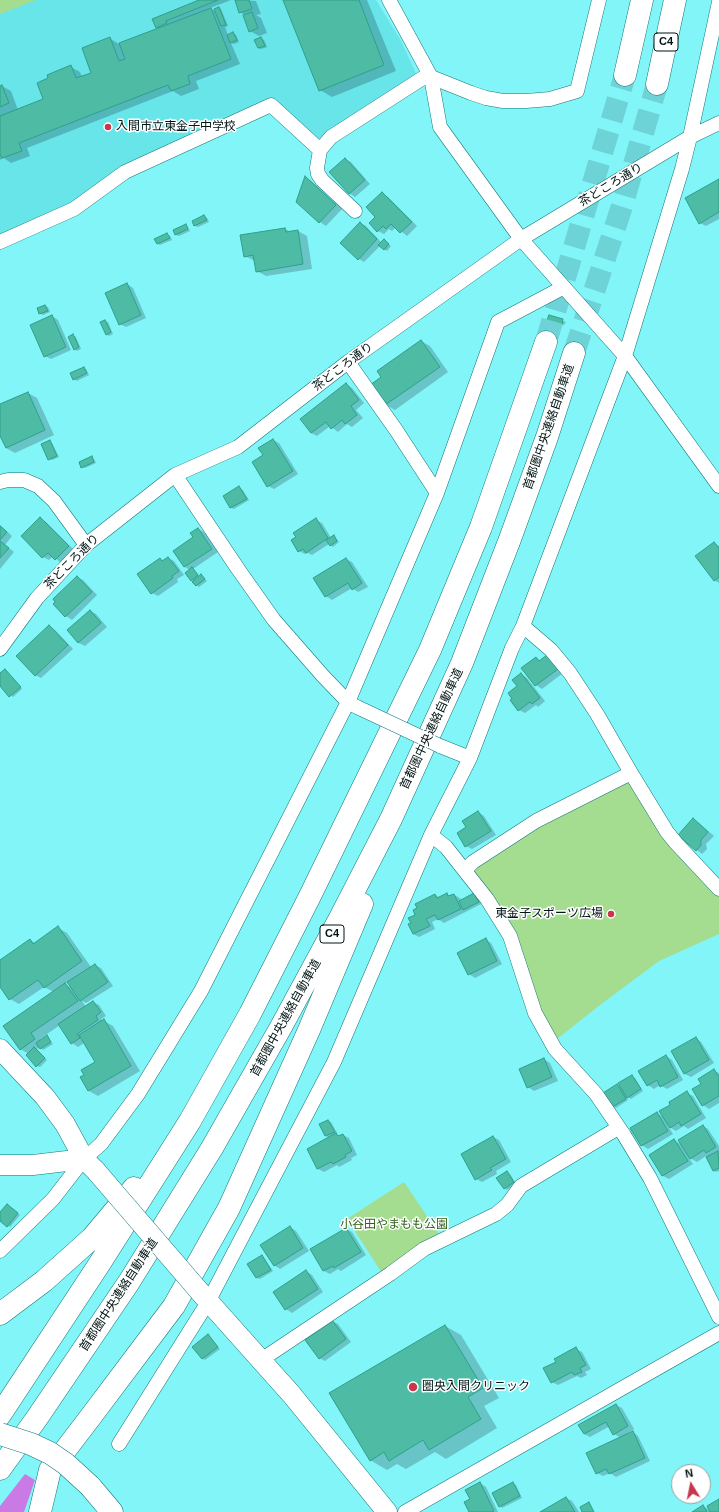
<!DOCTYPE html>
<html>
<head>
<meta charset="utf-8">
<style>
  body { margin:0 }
  #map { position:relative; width:719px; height:1512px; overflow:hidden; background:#82f5f8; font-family:Helvetica,sans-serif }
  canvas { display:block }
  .north { position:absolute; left:671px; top:1464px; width:40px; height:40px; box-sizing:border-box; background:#fff; border:1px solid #99a1a1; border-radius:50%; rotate:350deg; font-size:11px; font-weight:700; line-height:16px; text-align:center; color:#001414 }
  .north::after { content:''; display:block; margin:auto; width:14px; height:18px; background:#c8374b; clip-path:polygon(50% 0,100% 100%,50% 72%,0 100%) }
</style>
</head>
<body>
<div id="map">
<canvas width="719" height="1512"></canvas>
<div class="north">N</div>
</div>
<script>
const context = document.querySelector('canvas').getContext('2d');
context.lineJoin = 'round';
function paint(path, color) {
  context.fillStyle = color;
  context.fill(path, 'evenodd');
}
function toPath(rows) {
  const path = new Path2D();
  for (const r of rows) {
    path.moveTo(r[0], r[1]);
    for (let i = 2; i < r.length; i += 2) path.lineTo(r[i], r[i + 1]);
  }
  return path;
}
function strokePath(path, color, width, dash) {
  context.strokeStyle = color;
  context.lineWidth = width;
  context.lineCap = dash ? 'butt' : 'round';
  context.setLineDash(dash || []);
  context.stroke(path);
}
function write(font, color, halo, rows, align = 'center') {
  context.font = font + ' Helvetica,"Noto Sans JP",sans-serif';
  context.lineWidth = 3;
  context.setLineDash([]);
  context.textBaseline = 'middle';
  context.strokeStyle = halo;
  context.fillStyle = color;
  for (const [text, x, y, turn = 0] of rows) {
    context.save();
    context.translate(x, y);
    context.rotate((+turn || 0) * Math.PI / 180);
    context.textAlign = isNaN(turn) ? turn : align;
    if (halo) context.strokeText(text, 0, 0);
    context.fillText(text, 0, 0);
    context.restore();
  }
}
paint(toPath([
  [0,0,376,0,400,39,416,73,363,113,315,141,272,101,74,204,0,237]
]), '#67e5e9');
paint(toPath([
  [0,0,36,0,0,14],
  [624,782,635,784,719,896,719,934,659,961,600,1005,557,1039,538,1009,474,875,475,868,535,828],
  [404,1182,439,1234,422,1242,382,1273,347,1219]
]), '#a4dc90');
paint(toPath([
  [25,1474,35,1480,24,1512,0,1512,0,1506]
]), '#ca7ae4');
paint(toPath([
  [202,0,231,0,210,8,216,12,219,8,221,9,228,26,225,27,228,35,233,33,236,35,239,42,234,44,231,43,240,64,196,81,199,89,181,96,173,91,27,148,30,156,11,163,4,158,0,160,0,87,2,86,11,91,18,110,44,100,71,67,80,72,82,77,93,73,109,38,119,44,160,29,157,27,154,19],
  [236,0,256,1,261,14,256,15,261,18,267,33,259,36,250,31,245,15,240,12],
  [284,0,367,0,396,71,332,97,320,90],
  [261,38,264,40,267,47,261,49,258,48],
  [345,159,351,162,370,184,355,197,349,193],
  [305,178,311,181,342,209,326,226,320,222,297,202],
  [719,180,719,219,706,226,700,223],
  [382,193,388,197,417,226,407,236,396,227,392,231,389,229,384,234,378,231,377,217],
  [204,216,207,218,209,222,198,227,195,226,193,222],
  [360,223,366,226,382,243,384,240,391,246,387,251,380,246,364,262,359,259],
  [185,225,188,227,190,231,179,236,176,235,174,231],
  [285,229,291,232,298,231,307,236,312,269,266,276,257,271,255,261,245,256,241,236],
  [167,234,170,236,172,240,160,245,158,244],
  [127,284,133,288,146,318,126,327,120,324],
  [45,306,48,307,50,312,43,315,40,314,38,309],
  [52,316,58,320,71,350,51,359,45,356],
  [549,316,566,322,564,325,551,321],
  [105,321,108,322,113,334,109,336,106,334],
  [73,335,76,337,81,349,77,351,75,349],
  [421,341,430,346,448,372,395,410,386,405,383,377],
  [84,368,86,369,89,375,77,381,74,379],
  [346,384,352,388,364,403,356,410,363,418,352,427,347,424,338,432,330,426,317,436,311,433,301,419],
  [28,393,37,398,54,435,15,453,6,448,0,434,0,405],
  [273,440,279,443,298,474,274,489,268,486,264,456],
  [49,441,52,443,59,457,52,460,49,459],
  [92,458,94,459,96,463,85,468,82,467],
  [239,488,242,489,249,500,234,509,231,508,224,496],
  [40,519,46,522,74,550,61,563,53,556,49,560,43,557],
  [316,520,322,523,331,538,334,536,339,542,333,547,329,544,312,555,308,553,305,554,299,551,298,537],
  [0,525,12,536,5,545,14,552,0,569],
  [198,529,204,532,218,552,193,569,200,577,202,576,207,581,199,587,192,580,190,570,185,567,174,551,194,538],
  [714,543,719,546,719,583,714,580],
  [168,558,174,561,184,575,177,579,178,582,158,596,152,593,160,559,163,561],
  [346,559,352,562,368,587,358,592,352,588,332,600,326,596,315,579],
  [77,577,83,580,97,595,72,620,66,616],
  [90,611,96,614,107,627,85,646,79,643,68,630],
  [49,626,55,630,73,649,41,678,35,675],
  [547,656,563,673,542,689,536,685,536,658,541,661],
  [5,670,22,689,13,697,0,684,0,675],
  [521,674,527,678,545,701,538,707,536,705,525,713,519,710,518,686],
  [478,812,484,816,496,835,472,849,466,846,467,828],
  [693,820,699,823,714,836,706,844,707,849,702,854,697,850],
  [447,894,450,896,454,895,460,898,461,901,474,894,477,896,481,904,444,923,438,919,432,922,435,929,419,937,413,934,412,923,416,915,435,895,440,898],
  [58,928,67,933,91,967,95,965,101,968,113,986,86,1003,82,1001,86,1007,93,1002,99,1005,106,1016,101,1019,103,1021,104,1021,113,1026,140,1071,98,1096,89,1091,81,1078,85,1075,96,1063,84,1043,78,1047,72,1043,60,1025,40,1039,41,1041,47,1037,53,1044,43,1050,40,1047,37,1049,47,1060,40,1067,37,1066,29,1054,20,1049,54,992,44,987,19,1004,10,999,0,986,0,962,30,940,35,943],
  [68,982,73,989,65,984],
  [486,940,491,943,502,964,475,978,469,974],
  [696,1038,701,1042,714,1063,691,1077,685,1074,672,1052],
  [666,1056,672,1060,683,1080,667,1089,660,1085,654,1089,648,1085],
  [544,1059,550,1063,558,1081,534,1091,528,1087],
  [714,1071,719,1073,719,1103,709,1109,703,1105,702,1084],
  [632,1076,635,1078,643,1091,631,1099,626,1096,628,1100,616,1108,613,1107,605,1093,617,1085,622,1088],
  [687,1093,693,1096,706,1118,688,1129,684,1126,676,1131,668,1126,673,1134,648,1149,642,1145,657,1113,665,1118,672,1105],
  [328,1121,331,1122,337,1133,336,1134,340,1136,343,1135,349,1138,357,1155,351,1158,352,1160,339,1167,337,1165,324,1172,318,1169,308,1149,329,1138,326,1136,320,1125],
  [703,1126,708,1129,719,1146,719,1171,716,1172,714,1171,706,1156,697,1162,688,1157,693,1164,669,1179,663,1176,650,1155,674,1140,682,1145],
  [493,1137,499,1140,511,1162,496,1171,497,1174,482,1182,476,1179],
  [507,1172,510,1174,516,1184,507,1190,504,1188],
  [9,1206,20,1215,10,1227,0,1220,0,1214],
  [290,1227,296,1231,309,1251,280,1269,274,1265],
  [346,1229,352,1232,366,1255,341,1271,338,1269,330,1274,324,1271,311,1250],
  [262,1256,264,1258,273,1271,260,1279,257,1278,248,1264],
  [306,1271,312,1275,323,1292,292,1313,286,1309],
  [332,1321,338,1324,351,1342,325,1361,319,1358],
  [445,1326,461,1335,499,1398,484,1406,497,1428,446,1459,435,1452,406,1469,397,1464,387,1470,370,1460],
  [208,1336,220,1349,205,1360,202,1358],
  [576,1349,582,1352,591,1369,585,1372,587,1375,581,1378,577,1376,558,1385,552,1382,557,1362],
  [616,1405,622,1408,634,1429,628,1433,628,1434,633,1432,638,1436,650,1461,616,1477,610,1473,603,1476,597,1473,621,1438,614,1434,610,1426,590,1437,584,1434],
  [480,1483,486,1487,498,1512,470,1512,471,1499],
  [513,1484,516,1485,522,1498,502,1508,500,1506],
  [566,1498,572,1501,579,1512,542,1512],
  [719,1500,719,1512,694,1512,703,1506,711,1511]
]), '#0003');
const building = toPath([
  [199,0,218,0,166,21,167,23,156,28,152,19,199,0],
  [235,0,249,0,252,9,239,13,235,0],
  [283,0,359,0,384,65,319,91,283,0],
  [219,7,226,25,221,26,214,9,219,7],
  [211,8,231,59,188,76,190,84,171,91,168,85,19,143,22,151,2,158,0,154,0,116,43,99,37,83,48,78,47,75,71,65,76,78,91,73,82,48,110,37,119,61,125,59,119,43,211,8],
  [252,12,258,28,249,32,243,15,252,12],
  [233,32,237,40,230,43,227,35,233,32],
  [261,37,265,46,258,48,254,40,261,37],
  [2,85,9,103,0,107,0,86,2,85],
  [345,158,365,180,349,194,329,172,345,158],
  [305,176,336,205,319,223,296,202,305,176],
  [719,179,719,212,699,224,685,198,719,179],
  [382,192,412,222,400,233,391,224,386,229,383,226,377,232,369,223,375,217,366,207,382,192],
  [204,215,207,220,194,226,192,221,204,215],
  [360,222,377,239,358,260,340,243,360,222],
  [186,224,188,229,175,235,173,230,186,224],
  [285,228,286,232,298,230,303,264,256,272,253,255,244,257,240,235,285,228],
  [167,233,170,238,157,244,154,239,167,233],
  [384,239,389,244,384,250,378,245,384,239],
  [127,283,141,315,119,325,105,293,127,283],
  [45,305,48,311,39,314,37,308,45,305],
  [52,315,66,347,44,357,30,325,52,315],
  [549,315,563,319,562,325,547,320,549,315],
  [105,320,111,332,106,335,100,322,105,320],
  [73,334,79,347,74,350,68,337,73,334],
  [421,340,440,367,385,405,370,385,381,377,377,371,421,340],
  [84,367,87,373,73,380,70,373,84,367],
  [346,383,359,400,351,406,357,415,345,424,342,420,331,429,326,422,311,433,300,419,346,383],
  [28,392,45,430,6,448,0,436,0,404,28,392],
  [273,439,293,471,267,487,252,462,263,455,258,448,273,439],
  [50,440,57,456,48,460,41,444,50,440],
  [92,456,94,462,81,468,79,462,92,456],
  [239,486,247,499,230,508,223,496,239,486],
  [40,517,69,546,55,560,48,553,42,558,21,536,40,517],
  [316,518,328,538,306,553,303,549,298,552,291,540,296,537,293,533,316,518],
  [0,526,7,532,0,540,0,526],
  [198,528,212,549,184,567,173,551,193,537,190,533,198,528],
  [334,535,337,541,330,546,326,540,334,535],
  [0,541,9,548,0,558,0,541],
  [714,542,719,548,719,577,714,581,695,556,714,542],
  [168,557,179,571,172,576,173,578,151,594,137,574,160,558,162,561,168,557],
  [346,558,362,583,352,590,348,583,325,597,313,578,346,558],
  [192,567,198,575,191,581,185,573,192,567],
  [201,574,205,579,196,586,192,582,201,574],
  [77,576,92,592,65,617,53,604,55,602,53,599,77,576],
  [90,610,101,623,78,643,67,630,90,610],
  [49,625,68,645,35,676,16,656,49,625],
  [547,655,558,669,535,686,521,668,536,657,539,661,547,655],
  [5,669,21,687,9,697,0,686,0,673,5,669],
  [521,673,540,698,532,704,530,702,518,711,510,700,512,699,508,693,517,686,512,680,521,673],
  [478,811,491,831,465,847,457,833,466,827,462,821,478,811],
  [693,818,708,832,701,840,701,845,696,851,678,835,693,818],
  [447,893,448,896,454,894,461,909,438,920,435,915,426,919,430,926,413,934,408,924,411,923,408,918,415,915,413,910,417,908,415,904,435,894,437,898,447,893],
  [474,893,479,902,463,910,459,901,474,893],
  [58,926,82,961,44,988,38,980,9,1000,0,987,0,960,30,939,33,944,58,926],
  [486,938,497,961,468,975,457,953,486,938],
  [95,964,108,982,80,1001,67,982,95,964],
  [65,983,78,1001,31,1033,35,1039,20,1050,3,1026,65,983],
  [93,1001,101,1012,96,1016,98,1020,77,1034,80,1038,71,1044,58,1024,93,1001],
  [104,1019,131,1066,88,1091,80,1077,84,1075,81,1070,95,1062,79,1035,104,1019],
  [47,1035,51,1042,40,1049,36,1043,47,1035],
  [696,1037,709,1060,684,1074,671,1051,696,1037],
  [34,1047,45,1058,36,1067,26,1055,34,1047],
  [666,1055,678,1077,660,1087,657,1080,647,1086,638,1071,666,1055],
  [544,1058,552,1077,527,1088,519,1069,544,1058],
  [714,1069,719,1077,719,1096,702,1106,692,1089,701,1084,698,1079,714,1069],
  [632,1075,641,1089,627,1098,618,1083,632,1075],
  [617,1084,626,1099,612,1107,603,1093,617,1084],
  [687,1091,701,1114,681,1126,679,1122,670,1128,659,1111,670,1105,669,1102,687,1091],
  [657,1112,668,1131,641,1146,630,1128,657,1112],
  [328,1120,335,1132,325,1136,319,1124,328,1120],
  [703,1125,716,1147,706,1153,704,1150,690,1159,678,1140,703,1125],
  [336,1133,338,1136,343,1134,352,1151,345,1155,346,1157,333,1164,331,1162,317,1169,307,1149,336,1133],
  [493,1136,506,1159,490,1168,492,1170,475,1180,461,1154,493,1136],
  [674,1139,688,1161,662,1176,649,1155,674,1139],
  [718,1151,719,1168,713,1171,706,1157,718,1151],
  [507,1171,514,1182,504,1189,496,1178,507,1171],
  [7,1204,18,1213,7,1227,0,1221,0,1212,7,1204],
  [290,1226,303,1248,274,1266,260,1245,290,1226],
  [346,1228,361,1252,334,1268,333,1266,323,1271,310,1249,346,1228],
  [262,1255,271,1270,256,1278,247,1264,262,1255],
  [306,1270,318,1289,285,1310,273,1292,306,1270],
  [332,1320,346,1339,319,1359,305,1340,332,1320],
  [445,1325,483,1388,468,1397,481,1419,429,1450,423,1440,389,1461,384,1452,370,1461,329,1393,445,1325],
  [208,1334,218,1347,202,1359,192,1347,208,1334],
  [576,1347,586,1365,580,1368,582,1372,574,1375,572,1372,551,1383,543,1368,556,1362,554,1359,576,1347],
  [616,1404,628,1426,613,1435,606,1422,584,1434,578,1425,616,1404],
  [633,1431,645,1458,609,1474,606,1469,596,1474,586,1453,633,1431],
  [480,1482,494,1511,492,1512,469,1512,464,1502,470,1499,465,1490,480,1482],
  [513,1482,520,1496,499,1507,492,1493,513,1482],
  [566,1497,575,1512,540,1512,566,1497],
  [719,1499,719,1512,710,1512,707,1506,719,1499],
  [589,1502,594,1512,582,1512,580,1507,589,1502],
  [703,1505,707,1512,692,1512,703,1505]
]);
paint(building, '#4ebba5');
strokePath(building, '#2da08b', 1);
strokePath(toPath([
  [546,342,625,75],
  [574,353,623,203,657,84]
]), '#6ed3d6', 22, [22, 11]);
const street = toPath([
  [389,0,431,77,440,127,521,239,625,356,719,486],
  [431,77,471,93,486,98,503,101,526,101,550,99,577,91,599,0],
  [320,150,317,168,318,174,322,180,355,211],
  [0,242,74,209,125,172,271,105,320,150,331,137,429,74],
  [348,362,396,430,437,493],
  [175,475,238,569,274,620,323,676,348,702,355,706],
  [0,482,8,480,24,480,38,486,54,501,86,545],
  [523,626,551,650,570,673,597,714,631,773,667,832,676,843,719,889],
  [0,649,37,598,86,545,175,475,238,447,348,362,521,239,690,137,719,123],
  [440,746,470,758],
  [431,835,446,847,487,899,510,936,535,1013,555,1049,596,1094,624,1135,650,1178,719,1317],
  [465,870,473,862,536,821,631,773],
  [0,1251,53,1199,84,1159,101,1144,138,1094,201,991,348,702,437,493,498,322,564,287],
  [261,1360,390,1274,424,1249,496,1214,507,1205,521,1186,618,1128],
  [119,1444,208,1302,334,1062,431,835,470,758,512,648,523,626,625,356,682,169,690,137,719,2],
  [405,1512,719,1333]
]);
const secondary = toPath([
  [0,1049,45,1097,65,1124,84,1159,96,1171],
  [0,1165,33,1165,84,1159],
  [200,1292,292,1395,387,1512]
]);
const highway = toPath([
  [625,75,642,0],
  [657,84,675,0],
  [0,1314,44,1281,92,1238,134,1188],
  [0,1415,100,1263,190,1121,250,1014,309,898,430,650,481,527,546,342],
  [0,1469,37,1418,129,1282,212,1148,281,1027,340,918,391,819,462,663,510,539,547,437,574,353],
  [90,1486,112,1512],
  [40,1512,50,1470,92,1415,174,1306,229,1208,309,1030,362,904]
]);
strokePath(street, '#11777a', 15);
strokePath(secondary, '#11777a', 21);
strokePath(highway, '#11777a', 23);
strokePath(street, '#fff', 14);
strokePath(secondary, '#fff', 20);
strokePath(highway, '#fff', 22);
const streetBridge = toPath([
  [357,707,440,746]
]);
const secondaryBridge = toPath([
  [96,1171,200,1292]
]);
const highwayBridge = toPath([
  [0,1434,31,1444,50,1453,66,1464,90,1486]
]);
strokePath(streetBridge, '#11777a', 15, []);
strokePath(secondaryBridge, '#11777a', 21, []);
strokePath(highwayBridge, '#11777a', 23, []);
strokePath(streetBridge, '#fff', 14);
strokePath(secondaryBridge, '#fff', 20);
strokePath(highwayBridge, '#fff', 22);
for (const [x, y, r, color] of [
  [108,127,4,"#c8374b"],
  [611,914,4,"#c8374b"],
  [413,1387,5,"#c8374b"]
]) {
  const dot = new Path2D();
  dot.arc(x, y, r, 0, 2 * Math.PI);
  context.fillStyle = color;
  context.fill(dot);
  strokePath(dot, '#fff', 1.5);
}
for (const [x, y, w] of [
  [666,42,24],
  [332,934,24]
]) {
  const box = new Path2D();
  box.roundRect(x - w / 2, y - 9, w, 18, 3);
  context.fillStyle = '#fff';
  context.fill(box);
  strokePath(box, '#001414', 1);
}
write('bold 11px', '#001414', null, [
  ["C4",666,42],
  ["C4",332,934]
]);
write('12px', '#001414', '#fff', [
  ["入間市立東金子中学校",116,127],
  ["東金子スポーツ広場",603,914,"right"],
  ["圏央入間クリニック",422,1387]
], 'left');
write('12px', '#001414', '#fff', [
  ["茶どころ通り",611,185,-31],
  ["茶どころ通り",343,367,-37],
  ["首都圏中央連絡自動車道",549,427,-71],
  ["茶どころ通り",72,562,-45],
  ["首都圏中央連絡自動車道",432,729,-65],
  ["首都圏中央連絡自動車道",286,1018,-61],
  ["首都圏中央連絡自動車道",119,1295,-57]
]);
write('12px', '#306318', '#fff', [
  ["小谷田やまもも公園",394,1225]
]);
</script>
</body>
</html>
